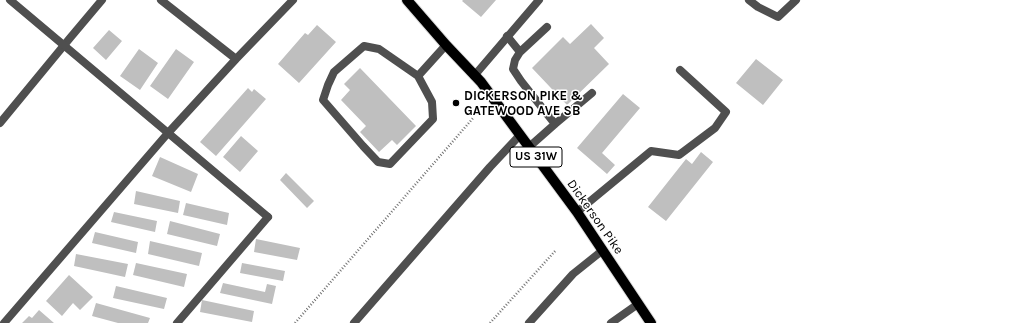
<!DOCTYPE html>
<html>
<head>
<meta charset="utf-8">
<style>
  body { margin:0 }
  canvas { display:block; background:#fff }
</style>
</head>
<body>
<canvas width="1030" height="323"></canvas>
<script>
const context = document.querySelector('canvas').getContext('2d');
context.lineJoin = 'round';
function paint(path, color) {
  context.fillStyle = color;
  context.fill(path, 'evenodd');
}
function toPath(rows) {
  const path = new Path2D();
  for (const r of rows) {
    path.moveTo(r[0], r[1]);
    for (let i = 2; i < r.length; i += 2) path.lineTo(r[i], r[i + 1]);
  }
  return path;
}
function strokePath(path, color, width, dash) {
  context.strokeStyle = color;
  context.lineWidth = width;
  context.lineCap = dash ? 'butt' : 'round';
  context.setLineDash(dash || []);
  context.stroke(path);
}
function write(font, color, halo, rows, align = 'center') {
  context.font = font + ' Karla,sans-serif';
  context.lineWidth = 3;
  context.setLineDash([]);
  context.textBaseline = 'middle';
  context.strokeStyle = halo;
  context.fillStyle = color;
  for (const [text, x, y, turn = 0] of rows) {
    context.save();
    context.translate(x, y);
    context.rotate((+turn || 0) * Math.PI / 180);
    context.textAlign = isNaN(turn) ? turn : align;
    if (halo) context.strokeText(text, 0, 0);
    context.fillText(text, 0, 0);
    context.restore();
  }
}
paint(toPath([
  [463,0,496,0,481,17,462,1],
  [591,24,604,38,594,48,609,64,567,105,532,68,563,37,570,44],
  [317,25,336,42,299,83,278,64,305,33,308,35],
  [109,30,122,41,106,60,93,48],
  [139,49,158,63,140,90,120,76],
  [176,49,194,62,168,99,150,86],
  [756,59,783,80,763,105,736,83],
  [360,68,416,126,397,145,392,140,379,152,360,132,366,126,341,100,350,90,344,84],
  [248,88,252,92,254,89,266,99,216,156,200,142],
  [623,94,640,108,602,153,615,165,607,174,577,148],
  [241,136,258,151,240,172,223,157],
  [701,152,713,162,666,221,648,207,686,159,692,164],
  [160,157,198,174,191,192,152,176],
  [286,173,314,201,307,208,280,180],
  [136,191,180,201,178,213,134,204],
  [186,203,229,213,227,225,183,215],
  [114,212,157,221,155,232,111,222],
  [170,221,220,234,217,246,167,234],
  [95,232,138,242,136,253,92,243],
  [256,239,300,248,297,260,254,252],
  [150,241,202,253,199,266,148,254],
  [76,254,128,264,125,277,74,266],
  [136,263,187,274,184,287,133,275],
  [242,263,285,271,283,281,240,273],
  [69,275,93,297,80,310,73,303,62,316,46,301],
  [223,283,265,292,267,284,276,286,272,304,220,293],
  [116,286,167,298,164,309,113,298],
  [202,300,254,311,252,322,200,312],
  [96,303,150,318,148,323,118,323,92,316],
  [39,310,54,323,22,323,29,316,32,318]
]), '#bfbfbf');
const primary = toPath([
  [407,0,446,45,481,82,577,212,651,323]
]);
strokePath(primary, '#dbdbdb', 12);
strokePath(toPath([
  [295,323,474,117],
  [490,323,556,250]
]), '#717171', 2.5, [1, 2]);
strokePath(toPath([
  [161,0,236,59],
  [749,0,758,7,778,17,796,0],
  [507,36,520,52,547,27],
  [520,52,515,60,513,69,521,81,555,124],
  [418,76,379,49,364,46,334,72,328,85,323,100,363,146,378,162,390,164,433,119,432,102,418,76,446,45],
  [0,123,70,38,102,0],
  [529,147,555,124,592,93],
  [577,212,651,151,679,155,715,128,726,112,680,70],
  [4,323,168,133,236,59,293,0],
  [177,323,268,217],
  [354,323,490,167,520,135],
  [529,323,573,274,603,250],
  [611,323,638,304]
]), '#4f4f4f', 8);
strokePath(toPath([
  [10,0,268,217],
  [474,76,539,0]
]), '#4f4f4f', 8);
strokePath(primary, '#000', 10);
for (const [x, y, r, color] of [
  [456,103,4,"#000"]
]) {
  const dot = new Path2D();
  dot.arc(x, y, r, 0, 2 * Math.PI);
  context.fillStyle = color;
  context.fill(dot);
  strokePath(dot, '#fff', 1.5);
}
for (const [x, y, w] of [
  [536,157,52]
]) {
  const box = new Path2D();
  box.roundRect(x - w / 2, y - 10, w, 20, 3);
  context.fillStyle = '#fff';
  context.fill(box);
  strokePath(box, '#000', 1);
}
write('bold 12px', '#000', null, [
  ["US 31W",536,157]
]);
write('bold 13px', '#000', '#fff', [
  ["DICKERSON PIKE &",464,96],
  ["GATEWOOD AVE SB",464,111]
], 'left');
write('13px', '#000', '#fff', [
  ["Dickerson Pike",595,217,55]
]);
</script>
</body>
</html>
